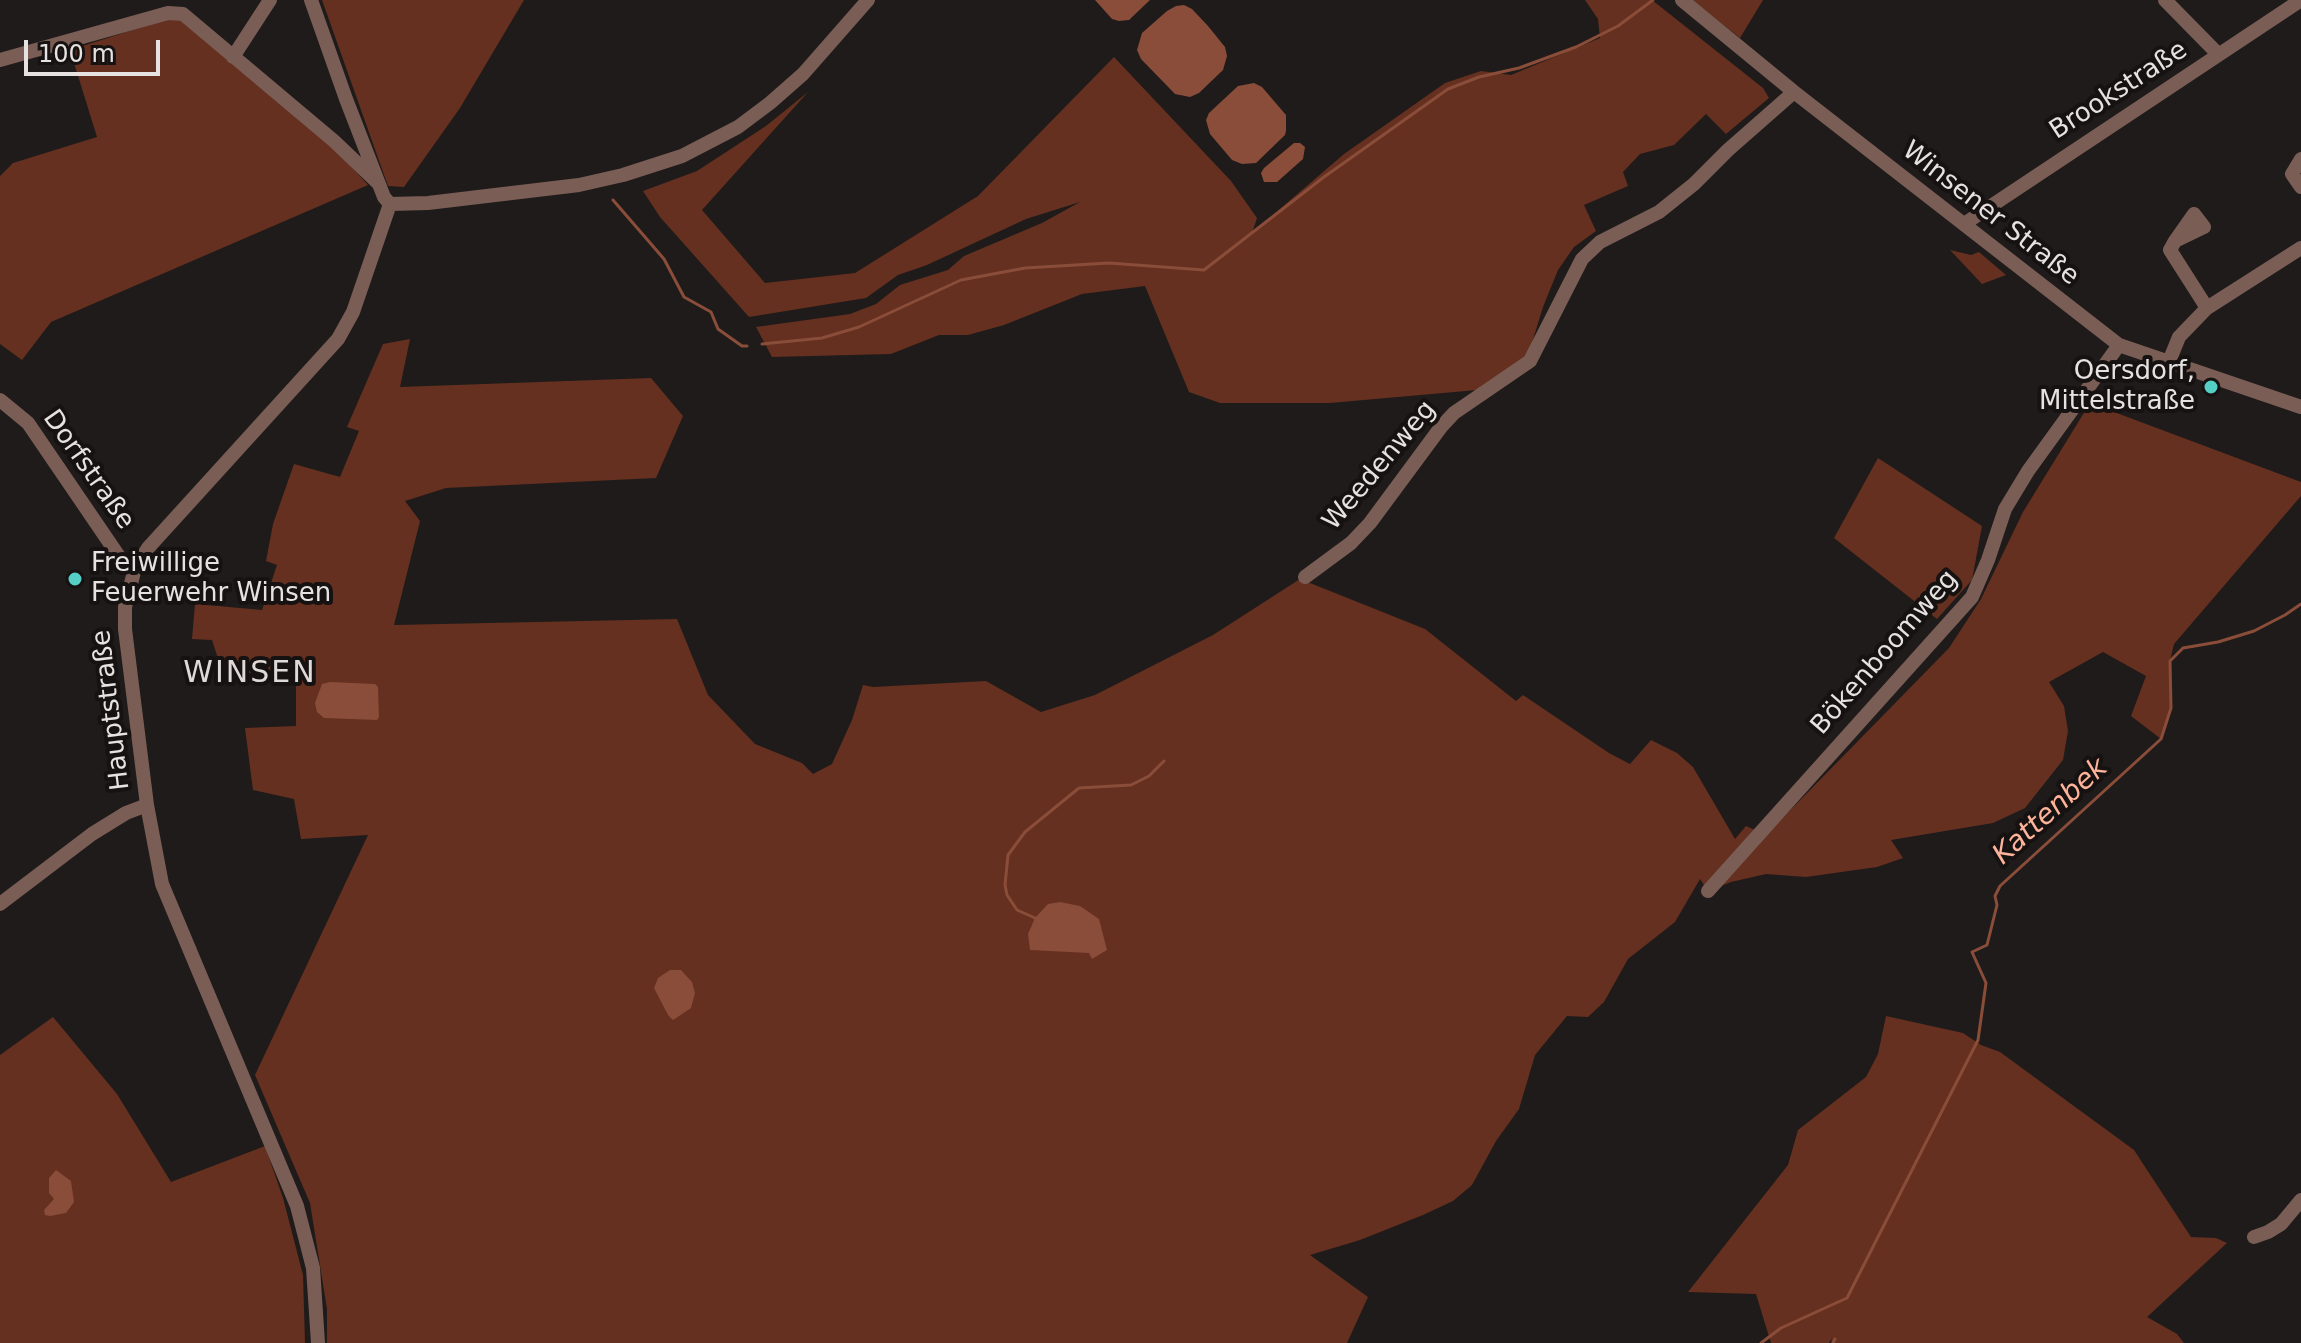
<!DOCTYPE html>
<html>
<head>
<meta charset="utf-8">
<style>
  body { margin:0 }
  #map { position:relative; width:2301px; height:1343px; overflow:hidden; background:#1f1b1a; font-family:"DejaVu Sans",sans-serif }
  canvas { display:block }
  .scale { position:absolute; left:24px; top:40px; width:136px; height:36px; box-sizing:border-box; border:4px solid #e5e2e1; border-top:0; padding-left:10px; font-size:24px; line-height:28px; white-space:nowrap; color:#e5e2e1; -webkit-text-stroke:6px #161211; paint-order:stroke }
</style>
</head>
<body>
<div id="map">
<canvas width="2301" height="1343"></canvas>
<div class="scale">100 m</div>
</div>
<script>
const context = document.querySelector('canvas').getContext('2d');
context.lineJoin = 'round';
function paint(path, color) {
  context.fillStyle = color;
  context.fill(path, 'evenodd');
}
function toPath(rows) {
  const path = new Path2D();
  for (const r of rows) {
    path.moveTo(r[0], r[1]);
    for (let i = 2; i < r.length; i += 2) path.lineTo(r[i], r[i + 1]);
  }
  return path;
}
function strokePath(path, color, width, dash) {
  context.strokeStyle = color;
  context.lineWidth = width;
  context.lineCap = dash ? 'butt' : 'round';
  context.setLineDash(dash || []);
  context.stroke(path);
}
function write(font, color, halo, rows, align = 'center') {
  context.font = font + ' "DejaVu Sans",sans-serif';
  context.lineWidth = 8;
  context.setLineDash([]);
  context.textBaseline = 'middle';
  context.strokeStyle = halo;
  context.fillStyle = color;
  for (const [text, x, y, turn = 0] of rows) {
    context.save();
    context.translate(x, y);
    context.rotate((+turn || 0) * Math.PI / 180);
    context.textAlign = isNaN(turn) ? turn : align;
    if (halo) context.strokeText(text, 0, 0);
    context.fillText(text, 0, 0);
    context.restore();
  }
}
paint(toPath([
  [322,0,524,0,460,108,404,187,388,186],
  [1585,0,1652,0,1763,88,1769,98,1726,134,1706,114,1674,145,1640,154,1623,172,1628,186,1584,205,1596,231,1574,247,1558,270,1543,307,1527,359,1477,390,1330,403,1220,403,1189,392,1145,286,1082,294,1004,325,968,335,939,335,891,354,772,357,756,327,850,314,876,304,900,285,948,270,964,256,1042,223,1080,202,1026,219,927,265,898,275,866,298,749,317,660,217,643,191,697,171,766,126,808,92,702,210,765,283,855,273,978,196,1114,57,1231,181,1257,218,1252,233,1344,154,1445,83,1481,71,1511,75,1600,38,1598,19],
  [1692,0,1763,0,1740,38],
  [181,18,340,154,368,185,51,322,22,360,0,344,0,176,13,163,97,137,70,50,167,19],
  [1950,250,1971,255,1979,252,2006,275,1982,284],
  [410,339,400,387,651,378,683,416,656,478,446,488,405,501,420,521,394,625,677,619,708,695,755,744,802,763,813,774,832,764,852,720,863,685,873,687,986,681,1041,712,1095,695,1213,635,1300,579,1425,629,1516,701,1523,695,1609,753,1630,764,1651,740,1677,753,1693,767,1735,839,1746,826,1766,835,1949,648,1981,599,2023,512,2090,403,2301,482,2301,496,2174,644,2170,661,2171,708,2161,739,2131,716,2146,676,2103,652,2049,682,2064,706,2068,731,2063,760,2025,808,1993,823,1891,840,1903,858,1877,867,1806,877,1766,874,1731,882,1708,891,1700,879,1675,922,1628,959,1604,1002,1588,1017,1567,1016,1535,1055,1519,1109,1496,1141,1472,1185,1453,1201,1423,1215,1360,1240,1310,1255,1368,1297,1347,1343,327,1343,327,1309,310,1203,255,1075,368,835,301,839,294,799,253,790,245,728,296,726,296,671,223,674,212,640,192,639,195,604,262,610,277,565,266,561,273,524,294,464,340,477,359,431,347,427,383,344],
  [1878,458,1982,526,1972,580,1937,619,1834,538],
  [1886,1016,1963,1033,1981,1045,2000,1052,2134,1150,2191,1237,2216,1238,2227,1243,2147,1317,2177,1334,2184,1343,1831,1343,1832,1338,1829,1343,1771,1343,1756,1294,1688,1292,1788,1165,1798,1130,1866,1077,1878,1054],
  [53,1017,117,1094,171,1182,265,1146,283,1198,303,1275,305,1343,0,1343,0,1055]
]), '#65301f');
paint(toPath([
  [1095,0,1150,0,1129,20,1119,21,1112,19],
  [1184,5,1192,9,1208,26,1225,47,1227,56,1223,70,1199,93,1190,97,1175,94,1141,59,1137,50,1142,33,1167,11,1176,6],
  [1254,83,1262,87,1286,115,1286,131,1285,135,1256,163,1242,164,1232,160,1210,134,1206,120,1209,113,1238,86],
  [1294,143,1300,143,1305,147,1303,159,1277,182,1264,182,1261,173,1264,168],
  [330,682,375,684,378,687,379,717,377,720,324,718,317,712,315,703,322,684],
  [1060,902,1080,906,1099,919,1107,950,1092,959,1089,953,1030,950,1028,934,1035,918,1048,904],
  [670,970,681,970,692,982,695,993,691,1008,673,1020,668,1015,654,988,658,978],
  [56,1170,71,1181,74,1202,66,1213,50,1216,45,1215,44,1210,54,1199,49,1193,49,1178]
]), '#8a4d39');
strokePath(toPath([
  [613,200,664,259,684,297,711,312,718,329,742,346,747,346],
  [762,344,822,338,859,327,961,280,1025,268,1109,263,1204,270,1324,177,1448,89,1479,77,1519,68,1576,47,1618,26,1653,0],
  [1035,918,1017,910,1007,895,1005,885,1008,855,1025,832,1079,788,1131,785,1149,776,1164,761],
  [1761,1343,1781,1328,1847,1298,1978,1040,1986,983,1972,952,1987,945,1997,905,1995,896,2000,886,2161,739,2171,708,2170,661,2183,648,2218,642,2254,631,2285,615,2301,604],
  [1833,1343,1835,1339]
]), '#8a4d39', 3);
strokePath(toPath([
  [311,0,346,99,384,197,390,204],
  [1682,0,1794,92,2119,345,2301,407],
  [2165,0,2218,54],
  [233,57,270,0],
  [0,60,168,13,183,14,334,141,379,184],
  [2301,159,2292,174,2301,187],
  [390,204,428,203,579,185,623,175,682,156,738,127,770,103,803,74,868,0],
  [1964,224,2301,0],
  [2175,241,2194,214,2204,227,2175,241,2170,250,2207,308],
  [2168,364,2179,337,2207,308,2301,248],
  [0,400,28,423,120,558,135,568],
  [1305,577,1351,543,1370,523,1441,427,1454,413,1530,361,1582,259,1600,242,1659,212,1694,184,1728,150,1794,92],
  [1708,891,1972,597,1988,560,2005,509,2028,471,2119,345],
  [0,904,92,834,126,813,147,805],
  [2254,1237,2268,1232,2281,1224,2301,1200],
  [318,1343,313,1268,297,1206,162,884,147,805,125,629,125,607,135,568,148,548,338,339,353,312,390,204]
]), '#7a5e55', 14);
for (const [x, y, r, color] of [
  [2211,387,8,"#55cec5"],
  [75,579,8,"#55cec5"]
]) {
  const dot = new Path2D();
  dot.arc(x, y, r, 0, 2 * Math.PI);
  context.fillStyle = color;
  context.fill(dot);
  strokePath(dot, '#161211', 3);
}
write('26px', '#e5e2e1', '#161211', [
  ["Brookstraße",2119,91,-33],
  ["Winsener Straße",1990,214,38],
  ["Weedenweg",1380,466,-50],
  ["Dorfstraße",88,470,55],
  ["Bökenboomweg",1885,653,-49],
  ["Hauptstraße",112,710,-97]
]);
write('26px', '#e5e2e1', '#161211', [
  ["Oersdorf,",2195,372],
  ["Mittelstraße",2195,402],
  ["Freiwillige",91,564,"left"],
  ["Feuerwehr Winsen",91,594,"left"]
], 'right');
write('italic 28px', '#feb39b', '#161211', [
  ["Kattenbek",2051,812,-42]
]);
context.letterSpacing = '2px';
write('30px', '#dfd9d7', '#161211', [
  ["WINSEN",250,674]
]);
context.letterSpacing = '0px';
</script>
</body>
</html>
